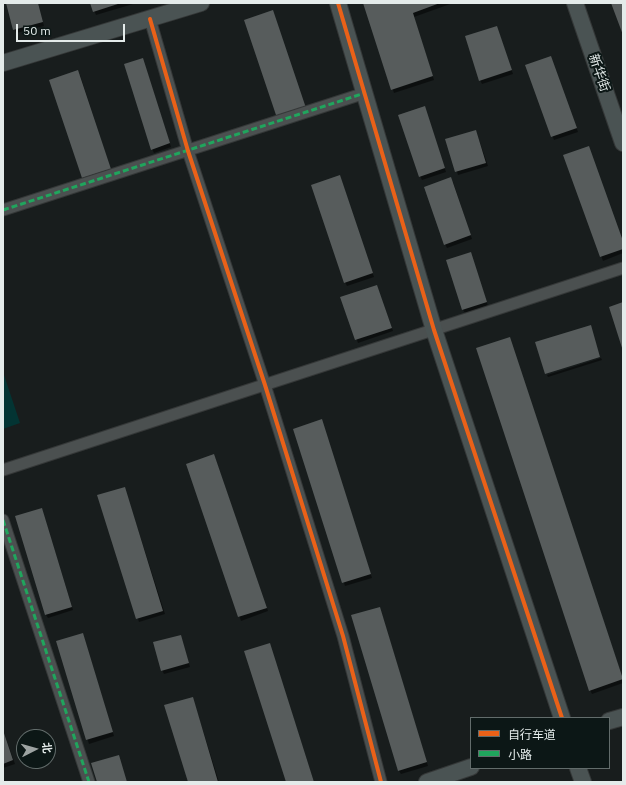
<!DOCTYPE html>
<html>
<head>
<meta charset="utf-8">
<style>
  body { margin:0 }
  #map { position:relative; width:626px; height:785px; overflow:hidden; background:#181d1d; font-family:"IBM Plex Sans","Noto Sans SC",sans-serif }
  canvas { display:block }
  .frame { position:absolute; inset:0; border:4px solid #e4ebea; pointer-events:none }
  .legend { position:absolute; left:470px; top:717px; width:140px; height:52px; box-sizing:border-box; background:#0c1716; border:1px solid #626c6b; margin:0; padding:5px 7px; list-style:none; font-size:12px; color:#e4ebea }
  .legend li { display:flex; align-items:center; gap:8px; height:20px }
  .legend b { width:20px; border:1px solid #626c6b }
  .north { position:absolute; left:16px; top:729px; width:40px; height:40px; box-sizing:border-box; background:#0c1716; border:1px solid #626c6b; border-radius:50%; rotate:84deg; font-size:11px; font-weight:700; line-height:16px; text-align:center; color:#e4ebea }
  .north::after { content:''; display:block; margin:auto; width:14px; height:18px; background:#9da3a2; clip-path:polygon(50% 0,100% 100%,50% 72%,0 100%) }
  .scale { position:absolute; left:16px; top:24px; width:109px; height:18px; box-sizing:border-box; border:2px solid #e4ebea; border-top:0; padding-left:5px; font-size:12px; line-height:14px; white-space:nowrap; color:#e4ebea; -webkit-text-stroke:3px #0c1716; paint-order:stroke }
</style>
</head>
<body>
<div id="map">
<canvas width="626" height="785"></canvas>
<div class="frame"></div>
<ul class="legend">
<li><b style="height:5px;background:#ea6118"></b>自行车道</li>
<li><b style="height:5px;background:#20a55d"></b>小路</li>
</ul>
<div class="north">北</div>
<div class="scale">50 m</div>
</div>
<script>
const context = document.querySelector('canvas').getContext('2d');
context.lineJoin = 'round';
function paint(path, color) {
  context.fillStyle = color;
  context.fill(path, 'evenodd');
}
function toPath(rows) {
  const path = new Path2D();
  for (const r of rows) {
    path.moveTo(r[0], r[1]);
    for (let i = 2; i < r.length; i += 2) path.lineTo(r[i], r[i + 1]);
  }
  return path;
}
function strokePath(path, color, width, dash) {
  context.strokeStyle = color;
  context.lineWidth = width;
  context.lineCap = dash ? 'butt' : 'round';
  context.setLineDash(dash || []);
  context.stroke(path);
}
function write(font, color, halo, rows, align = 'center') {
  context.font = font + ' "IBM Plex Sans","Noto Sans SC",sans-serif';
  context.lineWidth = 4;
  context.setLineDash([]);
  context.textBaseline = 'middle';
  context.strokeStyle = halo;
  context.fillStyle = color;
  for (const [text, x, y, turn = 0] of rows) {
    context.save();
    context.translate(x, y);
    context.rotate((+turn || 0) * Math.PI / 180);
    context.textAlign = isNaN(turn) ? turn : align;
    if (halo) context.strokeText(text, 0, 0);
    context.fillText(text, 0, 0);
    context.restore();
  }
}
paint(toPath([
  [3,372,20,423,3,429]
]), '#033433');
paint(toPath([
  [7,3,38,3,44,26,16,33],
  [91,3,132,3,133,4,96,15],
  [364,3,453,3,414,17,434,80,394,93],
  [497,27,513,74,482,84,480,80],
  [551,57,578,132,554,140,526,66],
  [143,59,171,147,154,153,152,149],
  [80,75,112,173,85,182,51,80],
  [426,111,446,172,422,180,420,176],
  [476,131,488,166,458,175,447,140],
  [565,156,623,242,623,253,603,261],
  [340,176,374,277,347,286,345,282],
  [453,182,472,239,447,248,445,244],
  [472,257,488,306,465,313,463,310],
  [377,286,393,331,358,343,342,298],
  [511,342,623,680,623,683,592,694,590,690],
  [601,358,602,360,548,377,547,375],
  [323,424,372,578,345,586,294,429],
  [214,455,268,611,241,621,187,464],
  [126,492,165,614,139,622,99,496],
  [42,509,73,610,48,618,46,615],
  [380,608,428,766,401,774,399,771],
  [83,634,114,736,89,744,57,642],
  [182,639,190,667,164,674,162,670],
  [269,644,271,648,314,782,287,782],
  [192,698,194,702,219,782,189,782],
  [3,730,15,764,3,768]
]), '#0007');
paint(toPath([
  [6,3,38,3,43,22,13,30],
  [90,3,121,3,93,12],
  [363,3,440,3,413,13,433,76,391,90],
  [611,3,623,3,623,35],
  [273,10,306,108,277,118,244,20],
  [497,26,512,70,479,81,465,36],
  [551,56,577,128,551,137,525,65],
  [143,58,170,143,151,150,124,64],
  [78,70,111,169,82,178,49,80],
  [425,106,445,168,419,177,398,115],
  [476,130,486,163,455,172,445,139],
  [589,146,623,241,623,249,600,257,563,155],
  [340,175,373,273,344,283,311,185],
  [451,177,471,235,444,245,424,187],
  [471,252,487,302,462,310,446,260],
  [377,285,392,328,355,340,340,297],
  [623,302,623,351,609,307],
  [591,325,600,357,545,374,535,342],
  [510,337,623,679,589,691,476,348],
  [322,419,371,574,342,583,293,429],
  [214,454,267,608,238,617,186,464],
  [125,487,163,611,136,619,97,495],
  [42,508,72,607,45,615,15,516],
  [380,607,427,762,398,771,351,615],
  [83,633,113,732,86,740,56,641],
  [181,635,189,663,161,671,153,642],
  [270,643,314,782,286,782,244,651],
  [193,697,218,782,188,782,164,705],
  [3,730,13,760,3,764],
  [119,755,127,782,97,782,91,763]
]), '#575c5c');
const street = toPath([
  [150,19,188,151,265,385,343,636,381,782],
  [3,210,365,93],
  [3,470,623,268],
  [3,520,89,782]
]);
const secondary = toPath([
  [338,3,434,330,562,718],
  [575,3,623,143],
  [3,63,201,3],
  [609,721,623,717],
  [578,768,583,782],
  [427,782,471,767]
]);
strokePath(street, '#353838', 13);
strokePath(secondary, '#353838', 18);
strokePath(street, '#4b5050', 11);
strokePath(secondary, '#4a5353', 16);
strokePath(toPath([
  [3,210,365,93],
  [3,520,89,782]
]), '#20a55d', 3, [6, 3]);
strokePath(toPath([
  [338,3,434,330,562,718],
  [150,19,188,151,265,385,343,636,381,782]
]), '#ea6118', 4);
write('13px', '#e4ebea', '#0c1716', [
  ["新华街",599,73,71]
]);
</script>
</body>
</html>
